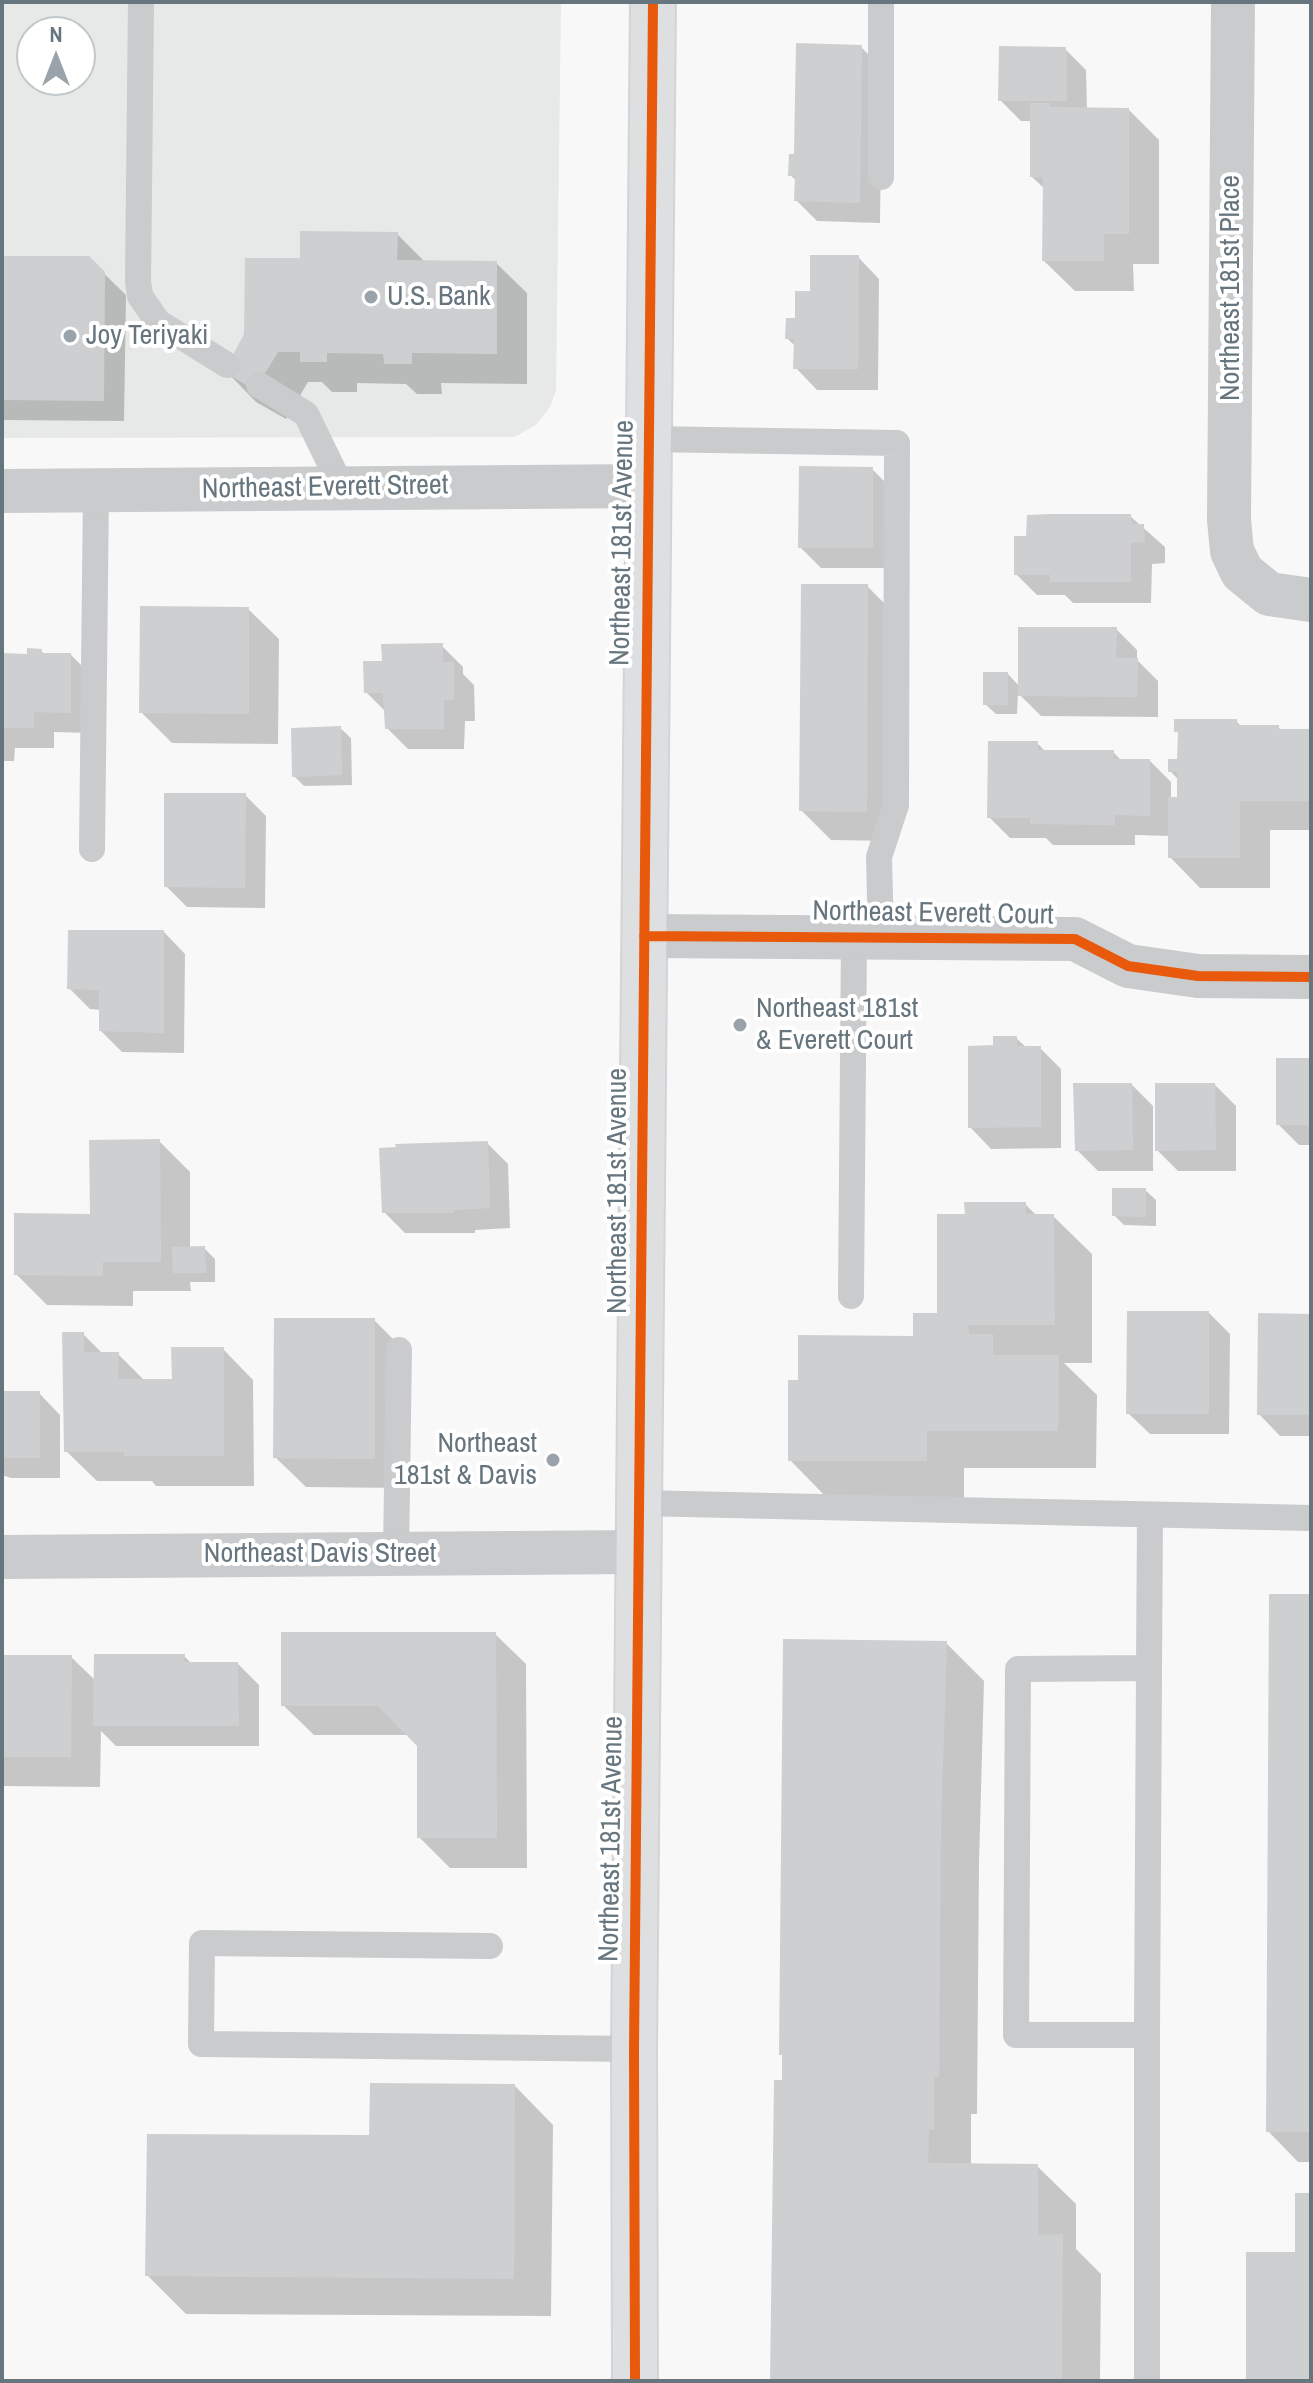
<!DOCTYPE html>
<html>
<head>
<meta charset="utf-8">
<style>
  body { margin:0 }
  #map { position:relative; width:1313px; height:2383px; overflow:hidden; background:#f8f8f8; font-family:"Archivo Narrow",sans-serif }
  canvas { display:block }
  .frame { position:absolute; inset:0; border:4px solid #67757e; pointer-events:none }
  .north { position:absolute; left:16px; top:16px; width:80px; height:80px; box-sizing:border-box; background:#fff; border:2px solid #c2c8cb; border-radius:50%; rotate:0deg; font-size:22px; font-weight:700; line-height:32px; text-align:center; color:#67757e }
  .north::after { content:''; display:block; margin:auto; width:28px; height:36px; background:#9aa3a9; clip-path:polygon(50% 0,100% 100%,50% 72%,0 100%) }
</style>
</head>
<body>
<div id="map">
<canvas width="1313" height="2383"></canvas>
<div class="frame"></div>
<div class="north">N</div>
</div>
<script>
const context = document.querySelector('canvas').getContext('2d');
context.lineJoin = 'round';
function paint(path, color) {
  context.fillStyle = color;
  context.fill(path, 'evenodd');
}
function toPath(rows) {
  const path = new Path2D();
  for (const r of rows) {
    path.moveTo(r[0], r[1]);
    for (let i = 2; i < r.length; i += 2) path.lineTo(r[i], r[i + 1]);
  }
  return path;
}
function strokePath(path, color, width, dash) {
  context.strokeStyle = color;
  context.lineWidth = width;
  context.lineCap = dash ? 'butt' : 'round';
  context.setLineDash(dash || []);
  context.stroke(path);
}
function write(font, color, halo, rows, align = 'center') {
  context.font = font + ' "Archivo Narrow",sans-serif';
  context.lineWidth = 8;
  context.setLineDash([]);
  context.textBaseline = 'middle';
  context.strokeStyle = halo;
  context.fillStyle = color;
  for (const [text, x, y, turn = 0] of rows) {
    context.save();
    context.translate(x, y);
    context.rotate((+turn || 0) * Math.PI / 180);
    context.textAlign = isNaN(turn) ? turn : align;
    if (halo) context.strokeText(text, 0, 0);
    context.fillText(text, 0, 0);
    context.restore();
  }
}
paint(toPath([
  [2,2,561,2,556,390,550,407,536,425,514,437,2,438],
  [32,32,80,32,80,80,32,80]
]), '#e7e8e8');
paint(toPath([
  [861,47,882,68,880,223,817,221,796,200,797,181,790,175,796,157],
  [1065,49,1086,70,1087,109,1129,110,1159,140,1159,264,1133,264,1134,291,1075,291,1044,261,1045,189,1032,177,1032,121,1021,121,1000,100],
  [397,234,425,262,496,263,527,293,527,384,441,383,442,394,417,394,406,384,357,383,357,392,332,392,322,382,308,382,286,419,256,402,226,371,302,260],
  [858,257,879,279,878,390,817,390,796,368,796,347,787,338,812,293],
  [2,258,88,258,126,295,124,421,3,420,2,429],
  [872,469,893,490,893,568,821,568,800,547],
  [1130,516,1165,547,1165,563,1152,564,1151,603,1073,603,1065,595,1037,595,1016,574,1028,538],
  [867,586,898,617,897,841,831,840,801,810],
  [248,609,279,639,278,744,172,743,141,712],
  [1116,629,1137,650,1137,660,1158,681,1158,717,1041,716,1018,693,1017,714,996,714,985,704,1008,674,1020,687],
  [442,646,463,667,463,674,474,685,475,721,465,721,464,749,408,749,387,728,386,712,366,692],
  [41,651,46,655,71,655,92,676,91,733,54,732,54,748,15,748,14,761,2,761,2,655,29,656],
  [1236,721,1242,727,1278,727,1282,731,1311,731,1311,830,1270,830,1270,888,1200,888,1170,857,1170,836,1135,835,1135,845,1053,845,1046,838,1010,838,989,817,1037,743,1046,752,1113,752,1122,761,1150,761,1171,782,1171,799,1179,799,1179,780,1170,771,1179,761,1180,734,1176,731],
  [340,728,351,738,352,785,304,786,294,776],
  [245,795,266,816,265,908,187,907,166,886],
  [164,932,185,954,184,1053,122,1052,101,1031,101,1010,90,1009,69,988],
  [1016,1038,1027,1048,1040,1048,1061,1069,1061,1148,991,1149,970,1127,996,1047],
  [1311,1060,1311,1145,1299,1145,1278,1124],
  [1132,1085,1153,1106,1153,1171,1098,1171,1077,1150],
  [1215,1085,1236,1106,1236,1171,1178,1171,1157,1150],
  [159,1141,190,1172,190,1249,204,1248,215,1259,215,1282,190,1282,191,1291,133,1291,133,1306,47,1305,16,1274,92,1216],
  [487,1143,508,1164,510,1228,475,1230,475,1233,405,1233,384,1212],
  [1145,1190,1156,1200,1156,1226,1124,1225,1114,1215],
  [1025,1204,1037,1216,1053,1216,1092,1254,1092,1363,1064,1363,1097,1395,1096,1468,964,1468,964,1499,828,1499,790,1460,800,1382,915,1338,939,1315,967,1216],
  [1209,1313,1230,1334,1229,1434,1150,1434,1128,1413],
  [1311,1316,1311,1436,1280,1436,1259,1414],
  [374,1320,405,1351,404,1488,306,1487,275,1457],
  [83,1334,103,1354,118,1354,145,1381,174,1381,223,1349,253,1380,254,1486,156,1486,152,1481,97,1481,66,1451],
  [2,1393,39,1393,60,1415,60,1478,11,1478,2,1475],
  [1311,1596,1311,2162,1298,2162,1268,2131],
  [495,1634,526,1664,527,1868,450,1868,419,1837,419,1746,410,1735,314,1735,283,1705],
  [946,1643,984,1681,979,1863,977,2114,971,2114,971,2166,1037,2166,1076,2204,1076,2249,1101,2274,1100,2381,772,2381,784,2082],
  [184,1656,192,1664,238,1664,259,1685,259,1746,116,1746,101,1731,100,1787,2,1786,2,1657,71,1657,96,1681],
  [515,2086,553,2125,551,2316,186,2314,147,2275,371,2137]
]), '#0003');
paint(toPath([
  [796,43,862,45,860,203,794,201,795,176,788,176,789,154,794,154],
  [999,46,1066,47,1067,101,998,101],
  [1030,103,1050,103,1050,107,1129,108,1129,234,1104,234,1104,261,1042,261,1043,177,1030,177],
  [300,231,398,232,397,260,497,261,497,354,412,353,412,364,384,364,383,354,327,353,327,362,300,362,300,352,278,352,255,390,224,372,244,334,245,258,300,258],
  [810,255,859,255,858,369,793,369,794,339,785,339,786,318,795,318,795,291,810,291],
  [2,256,89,256,105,272,104,401,2,400],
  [799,466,873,467,873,548,798,548],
  [1050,514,1131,514,1132,524,1144,524,1145,542,1131,543,1131,582,1050,582,1050,575,1014,575,1014,536,1026,536,1027,515],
  [801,584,868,584,867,812,799,811],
  [140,606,249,607,249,714,139,713],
  [1018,627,1117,627,1116,658,1138,658,1137,697,1018,696],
  [443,643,443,662,454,662,454,700,444,700,444,729,385,729,383,693,364,693,363,661,382,661,381,644],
  [27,648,42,649,41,653,71,653,71,713,34,712,34,728,2,728,2,653,27,654],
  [983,672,1008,672,1008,705,983,705],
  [1174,719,1237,719,1237,725,1279,725,1279,729,1311,729,1311,801,1240,801,1240,858,1168,858,1168,797,1177,797,1177,772,1168,772,1168,759,1177,759,1178,732,1174,732],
  [341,726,342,775,292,777,291,728],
  [988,741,1038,741,1038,750,1114,750,1113,759,1150,759,1150,816,1115,815,1115,825,1030,824,1030,818,987,818],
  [164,793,246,793,245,888,164,887],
  [68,930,164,930,164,1033,99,1031,99,990,67,989],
  [993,1036,1017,1036,1017,1046,1041,1046,1041,1127,968,1128,968,1046,993,1045],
  [1276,1058,1311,1058,1311,1125,1276,1125],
  [1073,1083,1132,1083,1133,1150,1075,1151],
  [1155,1083,1215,1083,1216,1150,1155,1151],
  [160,1139,161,1262,103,1262,103,1276,14,1275,14,1213,90,1214,89,1140],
  [488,1141,490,1208,454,1210,454,1213,382,1213,379,1148,396,1147,395,1144],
  [1112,1188,1146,1188,1146,1217,1112,1216],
  [964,1202,1026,1202,1026,1214,1054,1214,1055,1325,968,1325,969,1334,993,1334,993,1355,1059,1355,1058,1431,927,1431,927,1461,788,1461,788,1380,798,1380,798,1335,913,1336,913,1313,937,1313,937,1214,965,1214],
  [205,1246,206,1273,173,1273,172,1247],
  [1127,1311,1209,1311,1209,1414,1126,1414],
  [1258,1313,1311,1314,1311,1415,1257,1415],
  [274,1318,375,1318,375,1459,273,1458],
  [62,1332,84,1332,84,1352,119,1352,118,1379,172,1379,171,1347,224,1347,224,1456,124,1456,124,1452,64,1452],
  [2,1391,40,1391,40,1458,2,1458],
  [1269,1594,1311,1594,1311,2132,1266,2132],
  [281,1632,496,1632,497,1838,417,1838,417,1746,378,1706,281,1706],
  [783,1639,947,1641,941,1824,939,2077,934,2077,934,2130,929,2129,928,2163,1038,2164,1038,2235,1063,2234,1062,2381,770,2381,774,2080,782,2080,782,2055,779,2055],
  [94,1654,185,1654,184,1662,238,1662,239,1726,93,1726],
  [2,1655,72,1655,71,1757,2,1757],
  [370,2083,515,2084,514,2279,145,2276,147,2134,369,2135],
  [1295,2193,1311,2193,1311,2381,1246,2381,1246,2252,1295,2252]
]), '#cecfd0');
const primary = toPath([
  [635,2381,634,2049,653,2]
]);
strokePath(primary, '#d3d4d5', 48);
strokePath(toPath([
  [141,2,138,281,140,296,158,322,227,365],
  [881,2,881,177],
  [259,385,306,414,342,488],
  [648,439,897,443,896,805,879,857,881,936],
  [92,849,96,491],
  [851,1296,854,936],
  [639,1503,1311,1518],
  [396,1554,399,1350],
  [1149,1668,1018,1669,1016,2035,1147,2035,1149,1668,1150,1515],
  [490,1946,202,1943,201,2044,634,2049],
  [1147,2381,1147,2035]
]), '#c9cbcc', 26);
strokePath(toPath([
  [1233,2,1229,520,1232,551,1242,572,1269,594,1311,600],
  [2,491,648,486],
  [644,936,1075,939,1128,966,1198,976,1311,977],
  [2,1557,639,1552]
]), '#c9cbcc', 44);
strokePath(primary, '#dedfe0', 44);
strokePath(toPath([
  [644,936,1075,939,1128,966,1198,976,1311,977],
  [635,2381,634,2049,653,2]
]), '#e8590c', 10);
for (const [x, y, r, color] of [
  [371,297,8,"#9aa3a9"],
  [70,336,8,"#9aa3a9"],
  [740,1025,8,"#9aa3a9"],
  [553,1460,8,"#9aa3a9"]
]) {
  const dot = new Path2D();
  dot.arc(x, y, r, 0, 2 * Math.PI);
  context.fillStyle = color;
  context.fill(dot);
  strokePath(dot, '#fff', 3);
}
write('28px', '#67757e', '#fff', [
  ["Northeast 181st Place",1231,288,-90],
  ["Northeast Everett Street",325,488,-1],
  ["Northeast 181st Avenue",623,543,-89],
  ["Northeast Everett Court",933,914,1],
  ["Northeast 181st Avenue",618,1191,-90],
  ["Northeast Davis Street",320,1554],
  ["Northeast 181st Avenue",612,1839,-89]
]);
write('28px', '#67757e', '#fff', [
  ["U.S. Bank",387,297],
  ["Joy Teriyaki",86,336],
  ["Northeast 181st",756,1009],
  ["& Everett Court",756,1041],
  ["Northeast",537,1444,"right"],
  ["181st & Davis",537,1476,"right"]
], 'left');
</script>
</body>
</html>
